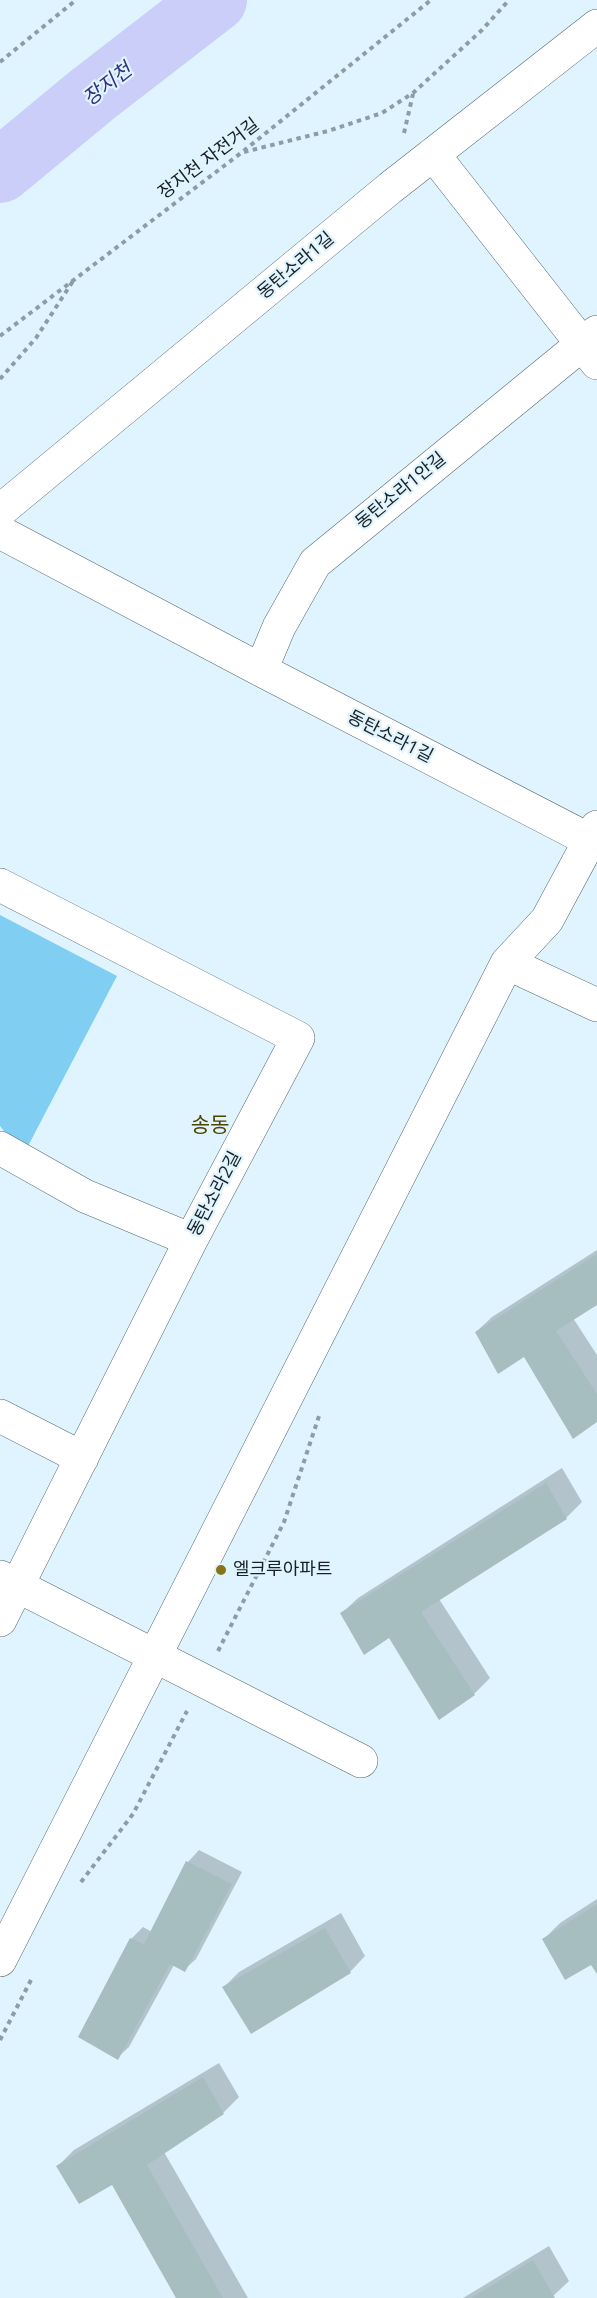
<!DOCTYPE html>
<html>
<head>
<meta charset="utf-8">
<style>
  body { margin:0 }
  canvas { display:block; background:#dff4fe }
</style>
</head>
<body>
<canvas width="597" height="2298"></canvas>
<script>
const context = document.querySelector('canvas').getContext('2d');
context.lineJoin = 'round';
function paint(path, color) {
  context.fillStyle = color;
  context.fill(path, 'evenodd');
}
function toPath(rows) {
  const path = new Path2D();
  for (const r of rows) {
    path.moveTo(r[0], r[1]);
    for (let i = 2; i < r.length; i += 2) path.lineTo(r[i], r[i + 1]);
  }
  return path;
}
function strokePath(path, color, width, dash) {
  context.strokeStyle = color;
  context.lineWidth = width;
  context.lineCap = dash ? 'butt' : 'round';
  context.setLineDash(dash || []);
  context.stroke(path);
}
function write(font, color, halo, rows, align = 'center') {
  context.font = font + ' "Open Sans","Noto Sans KR",sans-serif';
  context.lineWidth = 4.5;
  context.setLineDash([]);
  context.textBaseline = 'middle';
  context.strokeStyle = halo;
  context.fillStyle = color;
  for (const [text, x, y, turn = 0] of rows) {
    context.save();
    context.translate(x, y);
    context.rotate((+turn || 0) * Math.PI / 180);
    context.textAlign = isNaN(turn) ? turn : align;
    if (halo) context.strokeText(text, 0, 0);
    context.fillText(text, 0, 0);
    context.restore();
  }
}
paint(toPath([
  [0,915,117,976,27,1148,12,1141,0,1126]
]), '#80cff3');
paint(toPath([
  [597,1250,597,1303,573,1318,597,1355,597,1421,524,1355,476,1332,492,1317],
  [562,1468,582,1502,566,1518,439,1599,490,1678,474,1694,439,1718,390,1636,342,1613,358,1598],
  [199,1850,242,1872,196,1959,184,1970,174,1965,129,2047,117,2058,131,1939,143,1927,152,1932,188,1862],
  [597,1899,597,1971,592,1963,544,1939,560,1923],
  [341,1913,365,1956,350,1972,224,1987,239,1972],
  [219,2063,239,2097,223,2113,164,2152,248,2298,178,2298,113,2183,58,2166,74,2150],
  [549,2246,569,2281,551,2298,463,2298]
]), '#0003');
strokePath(toPath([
  [0,171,92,95,215,0]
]), '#cacef8', 64);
paint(toPath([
  [597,1254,597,1305,556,1331,597,1394,597,1422,573,1439,524,1357,498,1374,475,1332],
  [546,1483,567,1519,421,1612,475,1695,439,1720,389,1638,364,1655,340,1613],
  [186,1861,232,1884,185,1972,170,1964,118,2060,78,2037,130,1938,144,1944],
  [597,1904,597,1974,591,1965,565,1980,542,1939],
  [325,1928,351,1973,251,2034,222,1987],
  [203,2077,224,2114,147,2165,223,2298,176,2298,112,2185,79,2204,56,2166],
  [533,2260,555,2298,471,2298]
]), '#a6bec0');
const street = toPath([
  [433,154,597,363],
  [0,511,390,188,597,26],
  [0,532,261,670,597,844],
  [261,670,279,627,315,563,597,332],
  [0,885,298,1038,191,1240,0,1620],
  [507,963,597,1005],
  [0,1148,85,1196,191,1240],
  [0,1416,82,1458],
  [0,1577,361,1761],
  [0,1960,507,963,547,920,597,827]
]);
strokePath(street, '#576972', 34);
strokePath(toPath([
  [0,62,76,0],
  [404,133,413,94],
  [244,152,328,131,382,113,413,93,482,30,509,0],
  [0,336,241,153,431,0],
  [0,379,36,338,73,281],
  [218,1651,284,1522,320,1413],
  [81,1882,133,1814,187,1711],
  [0,2040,31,1980]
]), '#8e9da4', 4, [4.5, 4.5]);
strokePath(street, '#fff', 33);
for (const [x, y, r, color] of [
  [221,1570,6,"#887518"]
]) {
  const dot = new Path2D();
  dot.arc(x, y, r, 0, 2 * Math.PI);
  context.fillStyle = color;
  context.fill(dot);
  strokePath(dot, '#dff4fe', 2);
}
write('18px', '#192124', '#dff4fe', [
  ["장지천 자전거길",209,159,-37],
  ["동탄소라1길",296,266,-40],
  ["동탄소라1안길",401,491,-39],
  ["동탄소라1길",390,737,27],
  ["동탄소라2길",215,1194,-62]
]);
write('18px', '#192124', '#dff4fe', [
  ["엘크루아파트",233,1570]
], 'left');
write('italic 20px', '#35307d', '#dff4fe', [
  ["장지천",108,85,-38]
]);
write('21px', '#504400', '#dff4fe', [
  ["송동",210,1126]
]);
</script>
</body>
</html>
